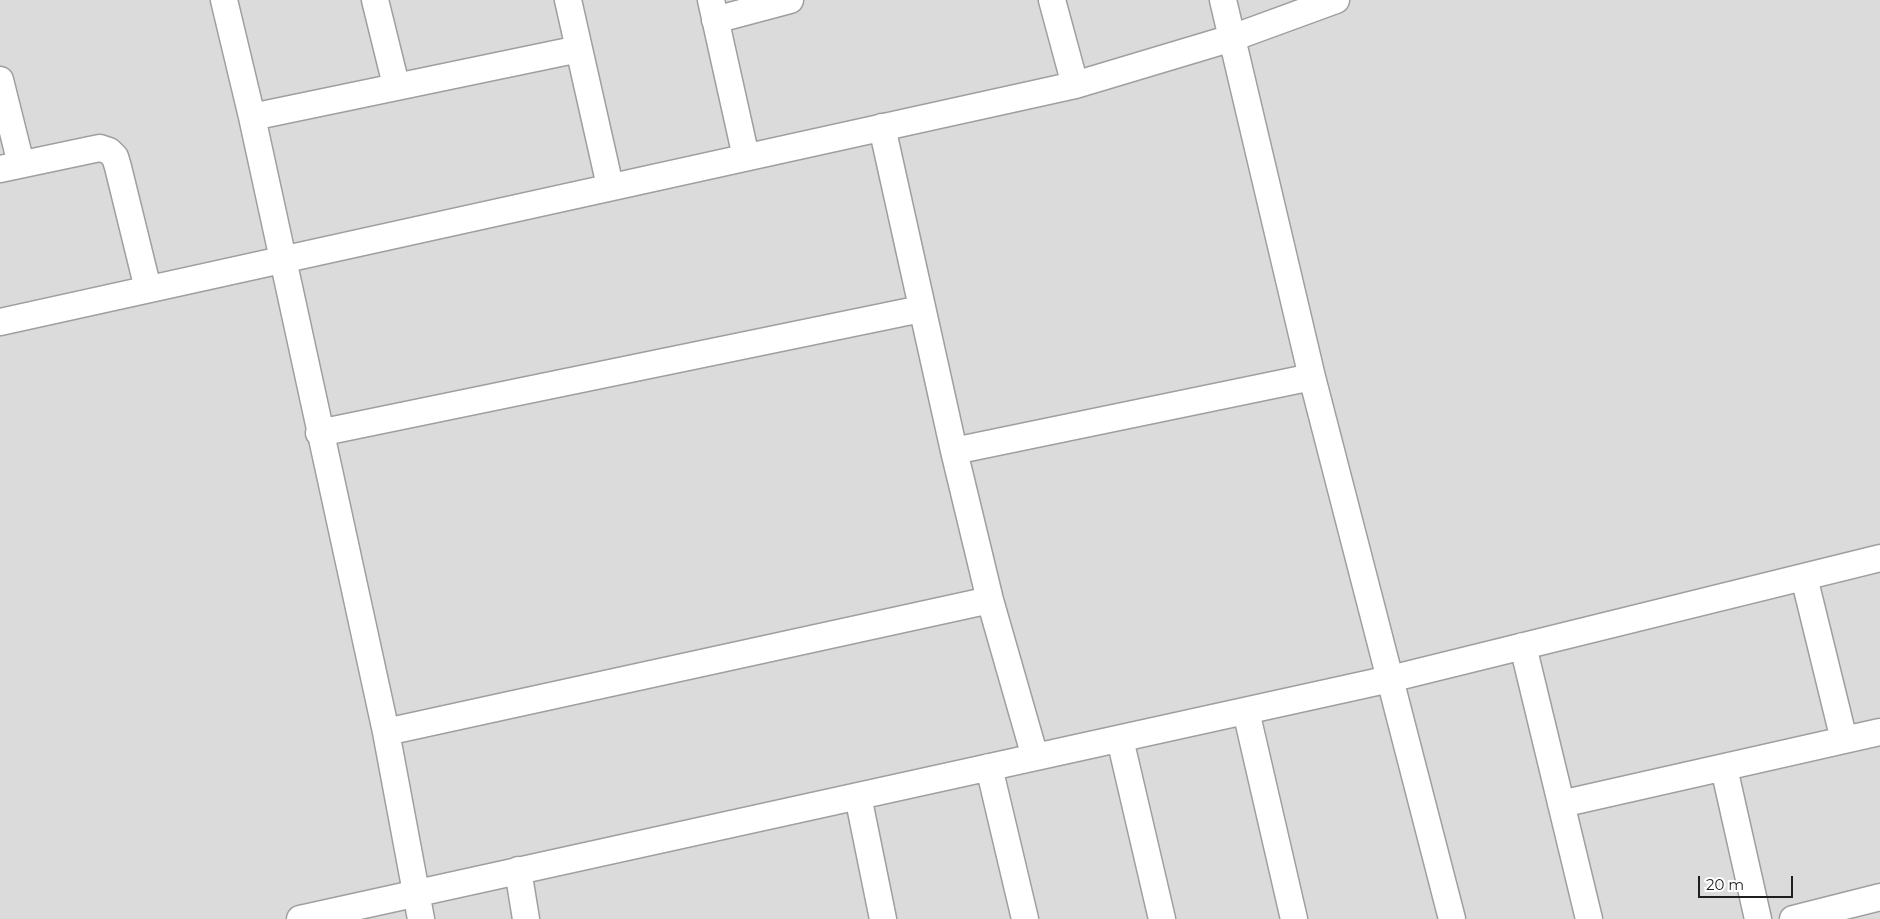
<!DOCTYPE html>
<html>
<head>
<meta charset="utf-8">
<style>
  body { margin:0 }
  #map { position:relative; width:1880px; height:919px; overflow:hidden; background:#efe9e4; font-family:Montserrat,sans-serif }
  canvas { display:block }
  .scale { position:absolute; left:1698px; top:876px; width:95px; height:22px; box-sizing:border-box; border:2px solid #1e1e1e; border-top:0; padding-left:6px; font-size:15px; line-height:18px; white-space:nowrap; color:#1e1e1e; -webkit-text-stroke:4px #fff; paint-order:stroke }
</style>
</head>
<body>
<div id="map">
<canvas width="1880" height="919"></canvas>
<div class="scale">20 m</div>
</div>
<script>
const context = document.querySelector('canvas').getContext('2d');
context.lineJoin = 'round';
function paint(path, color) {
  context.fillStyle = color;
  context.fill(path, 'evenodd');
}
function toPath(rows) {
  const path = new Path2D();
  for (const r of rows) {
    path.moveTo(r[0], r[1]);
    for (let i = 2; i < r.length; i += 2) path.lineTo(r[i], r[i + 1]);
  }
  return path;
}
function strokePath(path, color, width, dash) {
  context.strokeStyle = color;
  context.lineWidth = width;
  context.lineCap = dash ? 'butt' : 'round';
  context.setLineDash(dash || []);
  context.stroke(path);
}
paint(toPath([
  [0,0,1880,0,1880,919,0,919]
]), '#dcdbdb');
const minor = toPath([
  [224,0,252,117,386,732,421,919],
  [375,0,396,85],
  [568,0,610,186],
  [711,0,746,157],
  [1052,0,1075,85],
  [1223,0,1312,377,1452,919],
  [715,20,790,0],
  [0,80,21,164],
  [252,117,579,49],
  [882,127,954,451,990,600,1035,757],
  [0,169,90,150,100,148,109,151,115,157,118,167,148,289],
  [0,322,1075,85,1232,38,1336,0],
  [319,433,921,309],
  [954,451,1312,377],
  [1804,577,1844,740],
  [1523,646,1589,919],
  [1246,711,1294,919],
  [386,732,990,600],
  [1120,739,1162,919],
  [989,767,1025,919],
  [1724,768,1758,919],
  [858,796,883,919],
  [1561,804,1880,732],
  [518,870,526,919],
  [300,919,1390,679,1880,558],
  [1793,919,1880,897]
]);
strokePath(minor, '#9f9f9f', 29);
strokePath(minor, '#fff', 26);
</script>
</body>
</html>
